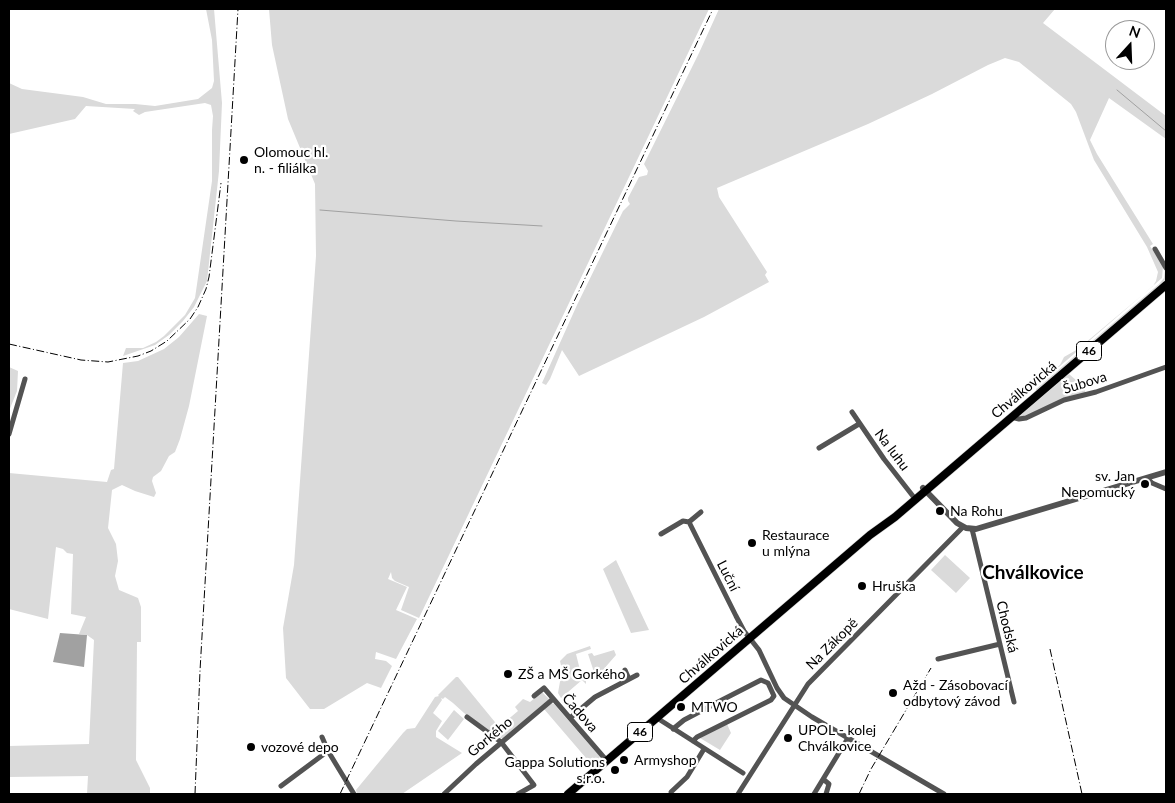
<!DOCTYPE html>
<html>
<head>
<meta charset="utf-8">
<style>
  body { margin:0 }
  #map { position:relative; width:1175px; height:803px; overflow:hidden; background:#fff; font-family:Lato,sans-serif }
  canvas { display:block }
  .frame { position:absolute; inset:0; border:10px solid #000; pointer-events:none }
  .north { position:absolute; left:1105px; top:20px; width:50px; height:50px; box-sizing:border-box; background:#fff; border:1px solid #999; border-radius:50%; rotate:20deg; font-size:14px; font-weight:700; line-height:20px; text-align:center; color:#000 }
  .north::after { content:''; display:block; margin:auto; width:18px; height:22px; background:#000; clip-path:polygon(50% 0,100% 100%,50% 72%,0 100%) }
</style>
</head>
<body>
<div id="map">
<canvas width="1175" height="803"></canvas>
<div class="frame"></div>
<div class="north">N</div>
</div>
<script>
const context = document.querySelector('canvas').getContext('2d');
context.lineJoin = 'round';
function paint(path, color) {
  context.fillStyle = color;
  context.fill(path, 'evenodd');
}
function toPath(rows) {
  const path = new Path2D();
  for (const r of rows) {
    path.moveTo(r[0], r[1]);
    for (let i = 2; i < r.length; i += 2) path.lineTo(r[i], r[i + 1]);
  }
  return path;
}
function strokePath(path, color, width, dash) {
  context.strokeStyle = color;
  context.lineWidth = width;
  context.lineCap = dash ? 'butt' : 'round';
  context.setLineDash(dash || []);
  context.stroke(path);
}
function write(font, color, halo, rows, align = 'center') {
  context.font = font + ' Lato,sans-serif';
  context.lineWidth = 4.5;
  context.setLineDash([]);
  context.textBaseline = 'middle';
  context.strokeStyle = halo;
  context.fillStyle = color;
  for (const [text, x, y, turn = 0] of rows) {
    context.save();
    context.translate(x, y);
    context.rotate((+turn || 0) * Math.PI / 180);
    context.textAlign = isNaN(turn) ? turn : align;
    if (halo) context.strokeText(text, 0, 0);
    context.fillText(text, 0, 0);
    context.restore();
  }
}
paint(toPath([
  [206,9,214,9,222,103,219,171,207,281,194,307,183,321,169,335,155,345,123,356,126,348,143,348,156,342,164,336,185,315,195,298,212,181,212,130,213,116,211,105,205,103,145,112,139,115,133,111,135,109,86,106,75,119,9,134,9,83,22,89,83,97,106,104,135,104,155,106,198,99,212,88,214,81,212,40],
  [269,9,709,9,419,618,401,610,409,587,395,581,392,578,391,572,388,579,407,587,396,610,417,619,396,659,376,652,375,659,386,661,392,666,381,688,367,683,324,709,310,709,286,678,283,628,294,565,316,256,315,184,288,119,272,45],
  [719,9,1055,9,1043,23,1166,116,1166,139,1109,98,1090,140,1097,154,1153,244,1150,246,1163,266,1162,278,1038,385,1037,384,1038,380,1042,379,1060,365,1064,357,1078,349,1153,286,1156,281,1158,272,1147,247,1094,160,1076,112,1071,104,1019,62,1005,58,988,65,932,94,868,124,717,188,719,197,767,272,765,275,769,282,704,317,579,376,562,350,550,379,546,385,542,383,577,305,623,211,630,204,628,201,628,198,639,177,647,175,648,171,644,164,699,53],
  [1165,269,1166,281,1164,284,1036,392,1036,389,1159,284,1164,278],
  [199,314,207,316,189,406,180,439,175,452,169,456,161,471,153,477,152,481,156,493,154,497,135,491,122,485,112,490,108,528,116,544,118,561,115,576,119,590,138,598,141,607,141,642,137,642,136,760,150,788,150,794,87,794,88,776,9,777,9,746,89,744,94,640,87,635,79,634,86,617,71,614,73,554,67,553,63,549,56,547,48,619,9,609,9,473,107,482,111,470,114,469,123,363,138,361,164,349,179,337],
  [9,367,18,371,17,391,9,411],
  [1069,374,1084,387,1086,394,1022,418,1018,417],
  [945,555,970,578,956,593,931,570],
  [616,560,649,630,631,633,603,569],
  [590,646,591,649,576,654,581,674,586,673,586,684,582,680,561,698,558,693,562,670,560,661,567,654],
  [614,650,616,655,596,678,588,654,592,653,594,656],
  [456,677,458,677,499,727,518,711,515,707,523,699,530,702,542,692,549,699,503,738,499,738,464,713,453,703,445,697,443,699,441,698,442,700,433,713,442,721,436,731,436,737,462,753,402,794,357,794,356,790,403,733,407,729,415,728,435,697,439,696,438,695],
  [551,703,554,704,600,757,592,765,544,709],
  [454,710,464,719,448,740,438,731],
  [727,724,731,733,720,750,700,738]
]), '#dadada');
paint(toPath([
  [60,633,87,635,84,667,53,662]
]), '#a1a1a1');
strokePath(toPath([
  [1117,90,1166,131],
  [320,210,456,221,542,226]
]), '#a1a1a1', 1);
const primary = toPath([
  [568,794,870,535,895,517,1166,285]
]);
strokePath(primary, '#dbdbdb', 9);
strokePath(toPath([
  [1155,249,1166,268],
  [852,412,884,459,916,500],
  [1011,417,1019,419,1026,418,1064,400,1096,392,1166,367],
  [9,434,25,379],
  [819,448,859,424],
  [1147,478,1152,483,1166,489],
  [689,522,736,616,744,631,759,650,777,688,784,698,812,717,944,794],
  [689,522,701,512],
  [972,529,1014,702],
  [661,534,683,521,689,522],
  [938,659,1000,644],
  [625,670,629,679],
  [534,696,544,688,607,761],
  [467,717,501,742,534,785,518,794],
  [570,718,595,697,637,675],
  [657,718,743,773],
  [673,729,684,720,720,701,761,680,768,683,774,696,771,700,697,737,693,741],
  [322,737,328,751,354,794],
  [823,779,829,784,826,794],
  [281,786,328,751],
  [671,792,687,777,704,749],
  [444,794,476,764,553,699],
  [738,794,808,684,963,527],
  [814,794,848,738]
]), '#535353', 5);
strokePath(toPath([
  [923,488,957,523,966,528,976,529,1166,472]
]), '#535353', 6);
strokePath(primary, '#000', 8);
strokePath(toPath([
  [9,344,81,360,108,362,138,356,151,351,167,341,190,319,198,307,206,289,209,277,221,183],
  [1050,649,1082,794],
  [195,794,200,671,238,9],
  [340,794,713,9],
  [859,794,871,769,931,668]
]), '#000', 1, [8, 2.5, 1, 2.5]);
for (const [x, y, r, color] of [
  [244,160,5,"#000"],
  [1145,484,5,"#000"],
  [940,511,5,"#000"],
  [752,543,5,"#000"],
  [862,586,5,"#000"],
  [508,674,5,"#000"],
  [893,693,5,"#000"],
  [681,707,5,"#000"],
  [788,738,5,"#000"],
  [251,747,5,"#000"],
  [624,760,5,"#000"],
  [615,770,5,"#000"]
]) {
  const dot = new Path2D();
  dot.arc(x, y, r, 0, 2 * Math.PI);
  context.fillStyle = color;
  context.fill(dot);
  strokePath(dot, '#fff', 2);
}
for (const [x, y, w] of [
  [1089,351,25],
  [640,732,25]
]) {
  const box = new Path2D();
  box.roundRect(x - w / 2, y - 9.5, w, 19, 4);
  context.fillStyle = '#fff';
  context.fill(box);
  strokePath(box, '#000', 1);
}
write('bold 12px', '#000', null, [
  ["46",1089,351],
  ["46",640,732]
]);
write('14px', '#000', '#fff', [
  ["Olomouc hl.",254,152],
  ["n. - filiálka",254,168],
  ["sv. Jan",1135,476,"right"],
  ["Nepomucký",1135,492,"right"],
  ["Na Rohu",950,511],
  ["Restaurace",762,535],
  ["u mlýna",762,551],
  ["Hruška",872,586],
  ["ZŠ a MŠ Gorkého",518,674],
  ["Ažd - Zásobovací",903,685],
  ["odbytový závod",903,701],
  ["MTWO",691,707],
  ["UPOL - kolej",798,730],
  ["Chválkovice",798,746],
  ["vozové depo",261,747],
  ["Armyshop",634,760],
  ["Gappa Solutions",605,762,"right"],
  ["s.r.o.",605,778,"right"]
], 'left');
write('14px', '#000', '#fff', [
  ["Šubova",1085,383,-17],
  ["Chválkovická",1024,390,-40],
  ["Na luhu",892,450,53],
  ["Luční",728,576,63],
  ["Chodská",1007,627,76],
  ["Na Zákopě",832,644,-45],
  ["Chválkovická",711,655,-41],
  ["Čadova",580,713,49],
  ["Gorkého",490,737,-40]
]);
write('bold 19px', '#000', '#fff', [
  ["Chválkovice",1033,573]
]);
</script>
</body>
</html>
